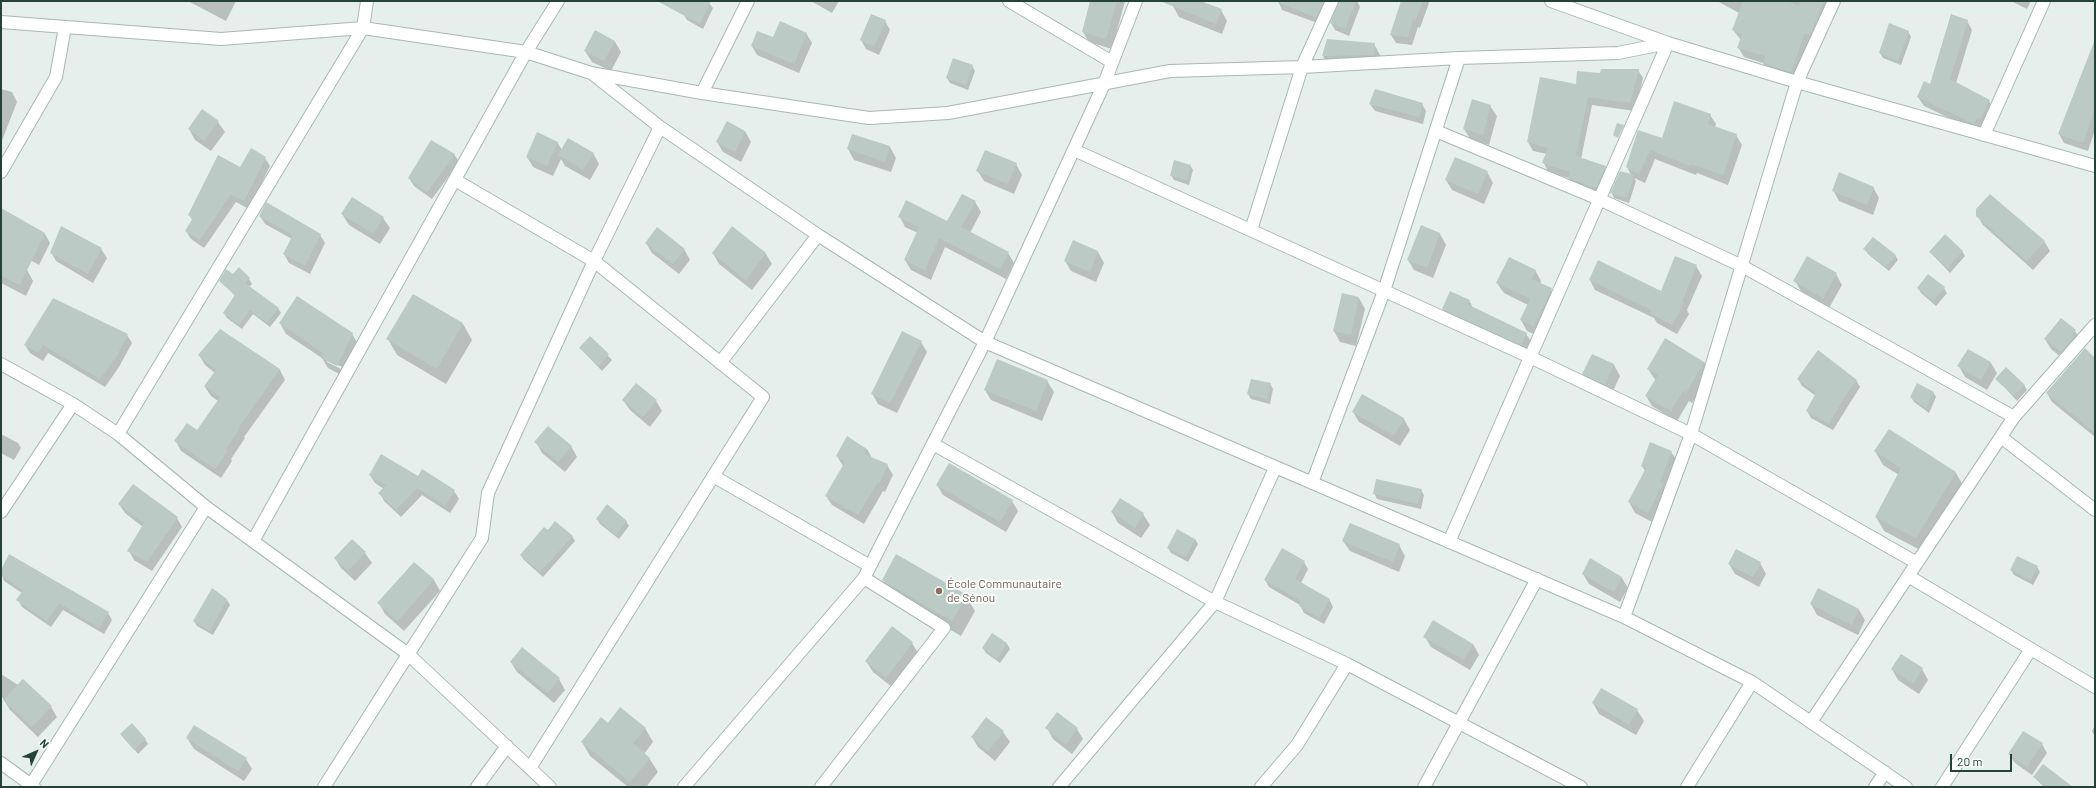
<!DOCTYPE html>
<html>
<head>
<meta charset="utf-8">
<style>
  body { margin:0 }
  #map { position:relative; width:2096px; height:788px; overflow:hidden; background:#e6efeb; font-family:Barlow,sans-serif }
  canvas { display:block }
  .frame { position:absolute; inset:0; border:2px solid #24423a; pointer-events:none }
  .north { position:absolute; left:16px; top:732px; width:40px; height:40px; -webkit-text-stroke:3px #f7fbf9; paint-order:stroke; rotate:45deg; font-size:11px; font-weight:700; line-height:16px; text-align:center; color:#24423a }
  .north::after { content:''; display:block; margin:auto; width:14px; height:18px; background:#24423a; clip-path:polygon(50% 0,100% 100%,50% 72%,0 100%) }
  .scale { position:absolute; left:1950px; top:754px; width:62px; height:18px; box-sizing:border-box; border:2px solid #24423a; border-top:0; padding-left:5px; font-size:12px; line-height:14px; white-space:nowrap; color:#24423a; -webkit-text-stroke:3px #f7fbf9; paint-order:stroke }
</style>
</head>
<body>
<div id="map">
<canvas width="2096" height="788"></canvas>
<div class="frame"></div>
<div class="north">N</div>
<div class="scale">20 m</div>
</div>
<script>
const context = document.querySelector('canvas').getContext('2d');
context.lineJoin = 'round';
function paint(path, color) {
  context.fillStyle = color;
  context.fill(path, 'evenodd');
}
function toPath(rows) {
  const path = new Path2D();
  for (const r of rows) {
    path.moveTo(r[0], r[1]);
    for (let i = 2; i < r.length; i += 2) path.lineTo(r[i], r[i + 1]);
  }
  return path;
}
function strokePath(path, color, width, dash) {
  context.strokeStyle = color;
  context.lineWidth = width;
  context.lineCap = dash ? 'butt' : 'round';
  context.setLineDash(dash || []);
  context.stroke(path);
}
function write(font, color, halo, rows, align = 'center') {
  context.font = font + ' Barlow,sans-serif';
  context.lineWidth = 4;
  context.setLineDash([]);
  context.textBaseline = 'middle';
  context.strokeStyle = halo;
  context.fillStyle = color;
  for (const [text, x, y, turn = 0] of rows) {
    context.save();
    context.translate(x, y);
    context.rotate((+turn || 0) * Math.PI / 180);
    context.textAlign = isNaN(turn) ? turn : align;
    if (halo) context.strokeText(text, 0, 0);
    context.fillText(text, 0, 0);
    context.restore();
  }
}
paint(toPath([
  [188,1,236,1,226,21],
  [692,1,707,1,713,8,703,29,687,20,684,15],
  [811,1,839,1,832,13],
  [1091,1,1125,1,1112,49,1089,42,1083,32],
  [1175,1,1198,1,1221,10,1227,21,1222,34,1179,17,1173,6],
  [1278,1,1334,1,1320,24,1282,10],
  [1340,1,1357,1,1360,7,1349,36,1335,30,1331,23],
  [1402,1,1428,1,1429,3,1420,28,1418,27,1412,45,1396,43,1391,35],
  [1717,1,1833,1,1796,81,1769,72,1763,63,1744,57,1738,47,1741,40,1733,30,1739,13],
  [2011,1,2031,1,2027,9],
  [885,21,890,30,879,55,866,49,861,40],
  [1967,21,1972,30,1956,83,1989,101,1994,109,1979,132,1924,106,1918,97,1930,85],
  [596,31,615,42,621,52,611,71,592,62,585,51],
  [1908,31,1911,37,1901,65,1883,58,1880,53],
  [806,33,812,43,799,73,757,55,752,46,773,39],
  [1374,44,1380,55,1380,65,1329,66,1323,56],
  [2089,58,2095,60,2095,130,2088,151,2064,143,2059,134],
  [972,66,975,71,968,90,950,83,947,78],
  [1638,70,1643,78,1635,111,1592,105,1581,159,1605,167,1610,175,1601,196,1574,186,1569,178,1548,172,1544,163,1547,154,1533,151,1528,142,1576,85,1601,74],
  [1,89,12,92,17,102,1,143],
  [1370,104,1422,104,1426,111,1423,124,1375,111],
  [1490,106,1497,116,1489,145,1471,140,1464,129],
  [1710,115,1716,124,1715,128,1736,135,1742,145,1728,185,1697,173,1696,175,1655,159,1645,183,1634,178,1636,181,1629,203,1614,198,1612,193,1631,175,1627,167,1663,139],
  [218,122,225,132,211,151,195,140,189,129],
  [745,131,751,142,741,162,723,152,717,142],
  [853,135,890,147,896,158,891,172,854,160,848,149],
  [557,142,562,150,593,153,599,164,590,180,565,166,561,159,553,176,533,167,527,157],
  [454,154,459,162,432,199,414,186,409,178],
  [265,158,270,166,249,209,236,202,204,248,191,239,186,231,193,221,189,215,241,168],
  [1016,164,1022,175,1014,194,984,181,977,170],
  [1190,165,1193,170,1189,185,1174,180,1171,175],
  [1487,172,1493,183,1484,204,1452,190,1446,180],
  [1873,187,1879,198,1873,215,1839,201,1833,190],
  [975,202,981,212,970,233,1008,253,1014,263,1006,279,945,247,931,280,911,270,905,260,918,233,905,227,900,217,948,222],
  [1,209,45,234,50,243,39,265,1,243],
  [342,214,383,218,390,228,380,244,349,225],
  [1977,215,2044,241,2050,251,2033,270,1983,225],
  [260,216,320,235,325,243,310,274,289,263,284,254,292,239,265,224],
  [1421,227,1440,234,1446,245,1433,278,1414,270,1408,260],
  [732,228,766,254,772,264,752,290,719,264,713,253],
  [1074,242,1098,252,1104,263,1096,282,1071,271,1065,261],
  [646,243,684,249,690,260,679,274,652,253],
  [101,249,107,258,93,283,56,261,51,252],
  [1865,249,1895,255,1898,260,1889,271,1868,254],
  [1962,251,1965,256,1950,273,1930,252],
  [1,260,27,270,33,281,26,296,1,283],
  [1696,266,1702,276,1687,310,1689,314,1677,334,1657,323,1654,318,1595,290,1590,280,1662,292],
  [1535,270,1541,281,1540,284,1551,289,1557,300,1540,337,1527,331,1521,320,1528,305,1504,293,1497,283],
  [1836,274,1842,285,1829,308,1801,291,1795,281],
  [233,275,249,279,252,284,249,287,278,308,281,313,270,327,253,314,242,329,227,318,224,313,235,296,221,281],
  [1918,288,1944,288,1947,293,1936,306,1921,293],
  [414,295,463,324,472,340,446,384,397,355,388,339],
  [1359,298,1365,309,1356,346,1340,342,1334,331],
  [1469,300,1473,308,1526,334,1532,343,1527,354,1449,318,1443,309],
  [280,323,352,334,358,344,343,376,328,368,322,358,286,334],
  [327,360,342,367,341,369,327,362],
  [220,330,280,370,285,380,244,437,245,438,231,459,232,461,221,478,181,451,176,441,198,431,218,401,211,396,205,387,215,373,205,365,199,355],
  [2075,331,2081,341,2067,362,2051,349,2045,339],
  [127,335,132,343,119,367,105,387,48,353,43,361,30,353,25,345],
  [590,337,612,360,602,371,580,348],
  [921,342,927,352,897,413,878,404,872,393],
  [1592,355,1614,365,1620,376,1611,395,1590,384,1583,374],
  [2095,361,2095,437,2052,402,2047,393],
  [1704,362,1710,373,1692,403,1689,401,1677,421,1652,406,1646,396,1656,381,1648,369],
  [1991,363,1997,373,1987,390,1965,377,1959,366],
  [1798,379,1856,380,1860,387,1833,430,1811,418,1807,411,1816,396,1802,386],
  [1997,379,2024,385,2027,390,2017,401],
  [1251,380,1270,384,1273,389,1270,404,1251,399,1248,394],
  [1047,381,1054,392,1042,421,991,400,985,390],
  [1933,392,1936,397,1929,413,1914,402,1911,397],
  [1362,395,1404,419,1410,430,1400,446,1359,422,1353,412],
  [623,400,656,401,662,411,650,427,630,410],
  [1889,430,1956,473,1964,487,1924,552,1884,531,1876,517,1899,475,1883,465,1875,451],
  [1,434,18,443,21,448,14,460,1,453],
  [536,442,571,446,577,457,565,472,542,453],
  [867,449,872,458,887,465,893,475,885,492,883,491,864,524,832,505,826,496,843,466,837,456],
  [1671,452,1678,462,1654,523,1635,513,1629,502,1645,471,1642,466],
  [370,475,418,477,454,491,459,499,450,513,422,495,401,517,384,501,380,493,384,489,375,483],
  [937,485,1012,501,1018,511,1006,532,943,495],
  [1421,490,1424,495,1421,509,1377,499,1374,493],
  [119,504,177,518,182,527,152,571,134,560,129,551,143,527,125,513],
  [1112,512,1143,514,1150,525,1141,538,1118,523],
  [597,519,626,521,629,526,619,539,600,524],
  [548,531,572,536,575,541,543,577,524,560,521,555],
  [1195,539,1198,544,1188,562,1171,553,1168,548],
  [352,540,365,553,372,563,355,581,341,568,335,558],
  [1343,541,1399,545,1405,556,1399,572,1350,551],
  [1304,562,1308,569,1301,583,1329,599,1333,607,1324,624,1304,613,1300,605,1269,587,1265,580],
  [414,563,434,580,440,591,404,631,385,614,379,603],
  [1760,563,1766,574,1759,587,1735,574,1729,564],
  [2037,567,2040,572,2033,585,2014,575,2011,570],
  [1,572,108,613,112,620,104,634,63,610,51,627,22,607,18,600,22,593,4,581],
  [1583,574,1622,578,1628,588,1620,602,1589,584],
  [883,580,966,596,975,611,961,636,892,596],
  [227,600,230,605,213,635,197,626,194,621],
  [1811,604,1859,610,1865,620,1858,635,1817,615],
  [1425,637,1473,644,1479,655,1470,670,1431,647],
  [912,643,918,653,892,687,873,672,866,661],
  [1007,644,1010,649,1000,663,986,653,983,648],
  [511,662,559,679,565,690,554,703,517,672],
  [1892,669,1922,669,1928,680,1919,694,1898,680],
  [1,674,18,685,22,680,51,707,57,717,38,737,10,710,1,695],
  [1601,689,1637,710,1644,721,1636,735,1599,714,1593,703],
  [986,719,1003,732,1010,742,995,761,978,747,972,737],
  [608,724,645,728,653,742,644,754,649,758,658,772,646,787,628,787,590,756,582,742],
  [2095,725,2095,737,2092,731],
  [1047,728,1077,729,1083,739,1072,754,1053,739],
  [122,734,145,739,148,744,138,754],
  [187,738,246,759,252,769,244,781,194,749],
  [2042,744,2047,753,2032,775,2015,763,2009,754],
  [2034,777,2066,787,2044,787]
]), '#0003');
paint(toPath([
  [657,1,711,1,700,24],
  [1090,1,1117,1,1106,39,1082,32],
  [1160,1,1200,1,1222,9,1216,24],
  [1276,1,1324,1,1316,18],
  [1339,1,1356,1,1345,29,1330,23],
  [1401,1,1423,1,1416,20,1413,19,1408,37,1390,35],
  [1743,1,1786,1,1799,6,1800,1,1824,1,1810,35,1805,33,1791,72,1763,63,1765,56,1737,48,1742,34,1732,30],
  [871,14,886,20,874,47,860,40],
  [1951,14,1968,20,1950,79,1990,100,1980,119,1977,118,1974,124,1917,97,1924,81,1930,84],
  [780,21,807,33,794,64,751,46,757,31,773,37],
  [1889,23,1909,31,1898,61,1879,53],
  [595,30,615,41,604,61,584,51],
  [1327,39,1375,43,1374,55,1322,56],
  [2094,42,2095,109,2083,143,2058,134],
  [953,58,973,65,966,85,946,78],
  [1601,69,1639,69,1630,103,1588,97,1576,156,1606,166,1596,188,1568,178,1570,172,1542,163,1548,148,1527,142,1540,77,1576,84,1577,71,1600,73],
  [1375,89,1423,103,1419,117,1369,104],
  [1472,99,1491,105,1483,135,1463,129],
  [1674,101,1711,114,1708,124,1737,134,1723,175,1691,164,1690,166,1650,150,1639,174,1626,167,1638,130,1662,138],
  [202,109,219,121,204,141,188,129],
  [727,121,745,131,735,152,716,142],
  [1617,123,1624,125,1618,138,1613,135],
  [537,132,558,142,547,166,526,157],
  [852,134,890,146,885,162,847,149],
  [568,138,594,153,583,170,558,155],
  [431,140,455,154,427,192,408,178],
  [251,148,266,157,244,201,231,194,200,240,185,231,193,218,188,215,218,155,240,167],
  [985,150,1017,163,1008,184,976,171],
  [1455,157,1488,171,1478,194,1445,180],
  [1174,160,1191,165,1187,180,1170,176],
  [1620,171,1634,175,1627,198,1610,193],
  [1839,172,1874,187,1867,205,1832,191],
  [962,194,976,201,961,227,1009,252,1000,269,939,238,925,270,904,260,919,227,898,217,906,200,947,221],
  [1990,194,2045,241,2027,261,1976,216,1976,209],
  [352,197,384,217,373,234,341,214],
  [266,202,321,234,305,266,283,254,293,235,259,216],
  [1,208,45,233,20,285,1,276],
  [1421,225,1440,233,1427,268,1407,260],
  [61,226,102,248,88,274,50,253],
  [732,226,766,253,746,280,712,253],
  [657,227,685,249,673,264,645,243],
  [1945,234,1963,251,1947,268,1929,252],
  [1873,237,1896,255,1886,267,1863,249],
  [1073,240,1098,251,1090,272,1064,261],
  [1675,256,1697,265,1682,302,1684,303,1672,325,1650,313,1651,310,1589,280,1598,260,1661,291],
  [1807,256,1837,273,1823,298,1793,281],
  [1509,257,1536,270,1531,279,1552,288,1534,326,1520,320,1530,299,1496,283],
  [239,267,250,278,245,283,279,308,267,323,250,310,239,325,223,313,235,295,219,281,226,269,233,274],
  [1928,274,1945,287,1933,301,1917,288],
  [1450,291,1470,300,1467,304,1527,333,1521,345,1442,309],
  [1342,293,1359,297,1351,335,1333,331],
  [413,294,463,323,437,369,386,339],
  [297,296,353,333,337,366,321,358,323,353,279,323],
  [53,298,128,334,115,359,100,379,43,345,38,353,24,345],
  [2061,318,2076,330,2072,335,2074,337,2061,352,2044,339],
  [220,329,280,369,239,427,240,428,226,449,228,451,215,469,174,441,187,423,197,430,220,397,204,386,216,370,198,355],
  [902,331,922,341,890,403,871,394],
  [590,336,609,354,599,366,579,348],
  [1665,338,1704,362,1686,393,1683,391,1671,411,1645,396,1658,375,1647,369],
  [2085,348,2095,358,2095,433,2046,393],
  [1968,349,1991,362,1981,380,1957,366],
  [1818,350,1857,380,1845,396,1829,424,1806,411,1816,393,1797,379],
  [1592,354,1614,364,1605,385,1582,374],
  [997,359,1048,380,1036,411,984,390],
  [2006,367,2025,385,2014,396,1995,379],
  [1251,379,1271,383,1267,399,1247,394],
  [636,383,657,400,643,417,622,400],
  [1917,383,1934,392,1926,408,1910,397],
  [1362,394,1404,418,1394,436,1352,412],
  [548,426,572,446,558,462,534,442],
  [1889,429,1956,472,1916,538,1875,517,1901,468,1874,451],
  [847,436,867,449,864,454,888,464,880,483,878,482,858,515,825,496,845,462,836,456],
  [1650,442,1672,451,1660,482,1663,484,1648,513,1628,502,1646,468,1641,466],
  [381,454,418,476,422,469,455,490,445,506,417,488,396,510,378,493,386,485,369,475],
  [949,463,1013,500,1000,522,936,485],
  [1376,479,1422,489,1418,504,1373,494],
  [133,484,178,517,147,562,127,551,144,523,118,504],
  [1120,498,1144,513,1135,528,1111,512],
  [607,504,627,521,616,535,596,519],
  [555,521,573,536,540,572,520,555,544,527,548,530],
  [1350,523,1400,544,1393,562,1342,541],
  [1177,529,1195,539,1186,557,1167,548],
  [352,539,366,552,348,571,334,558],
  [1282,548,1305,561,1295,579,1330,599,1319,618,1299,606,1301,601,1264,580],
  [1736,549,1761,562,1753,577,1728,564],
  [9,554,109,612,99,628,59,603,47,621,16,600,23,590,1,575,1,570],
  [896,554,967,595,952,621,882,580],
  [2017,556,2038,566,2031,580,2010,570],
  [1590,558,1622,577,1614,592,1582,574],
  [414,562,434,579,398,621,377,603],
  [212,588,227,599,210,631,193,621],
  [1818,588,1859,609,1852,625,1810,604],
  [1433,620,1473,644,1464,660,1423,637],
  [892,626,913,642,886,678,865,661],
  [992,633,1007,643,997,659,982,648],
  [522,647,560,678,548,693,510,662],
  [1901,654,1923,668,1913,684,1891,669],
  [23,679,52,706,32,727,3,700],
  [1601,688,1638,709,1629,725,1592,703],
  [620,707,646,728,633,743,650,758,630,782,581,742,601,717,608,723],
  [1057,712,1078,728,1066,744,1045,728],
  [986,717,1004,731,988,751,971,737],
  [132,723,146,739,134,750,120,734],
  [194,725,247,758,238,771,186,738],
  [2023,731,2043,743,2027,767,2008,754],
  [2043,764,2073,787,2046,787,2033,777]
]), '#bbcac4');
const minor = toPath([
  [1009,1,1112,62],
  [1,22,221,39,363,28,526,52,591,73,702,93,869,118,948,113,1170,71,1302,67,1459,58,1618,53,1668,43,1797,82,2095,166],
  [594,75,660,127,818,235,985,342,1624,617,1752,682,1906,787],
  [702,93,748,1],
  [1436,131,1599,199,1742,266,2014,417],
  [1984,135,2044,1],
  [1074,150,1530,357,1691,434,1917,563],
  [1,172,56,77,65,27],
  [455,180,594,261,763,397,530,768],
  [1251,230,1302,67,1332,1],
  [720,363,818,235],
  [1,364,73,404,118,434,206,507,408,654,550,787],
  [118,434,363,28,367,1],
  [2001,437,2095,510],
  [933,444,1215,602,1347,664,1581,787],
  [713,476,870,566],
  [1312,483,1384,291,1459,58],
  [1,512,73,404],
  [253,541,526,52,558,1],
  [1449,542,1668,43,1551,1],
  [1908,576,2095,687],
  [1624,617,1691,434,1797,82,1834,1],
  [1811,722,2014,417,2095,325],
  [1,763,34,787],
  [31,785,206,507],
  [324,787,482,538,488,493,594,261,660,127],
  [477,787,507,746],
  [684,787,864,578,985,342,1104,84,1136,1],
  [821,787,944,628,864,578],
  [1059,787,1215,602,1275,468],
  [1261,787,1297,745,1347,664],
  [1424,787,1537,579],
  [1687,787,1752,682],
  [1875,787,1885,772],
  [1942,787,2031,649]
]);
strokePath(minor, '#a8b8b2', 14);
strokePath(minor, '#fff', 12);
for (const [x, y, r, color] of [
  [939,591,4,"#8d6e63"]
]) {
  const dot = new Path2D();
  dot.arc(x, y, r, 0, 2 * Math.PI);
  context.fillStyle = color;
  context.fill(dot);
  strokePath(dot, '#f7fbf9', 1.5);
}
write('12px', '#785e54', '#f7fbf9', [
  ["École Communautaire",947,584],
  ["de Sénou",947,598]
], 'left');
</script>
</body>
</html>
